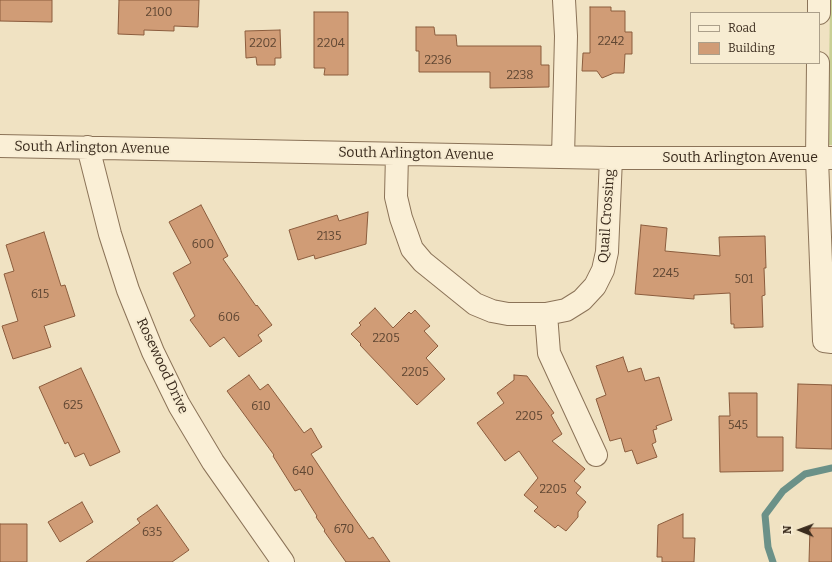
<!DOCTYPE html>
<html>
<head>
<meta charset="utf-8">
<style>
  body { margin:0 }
  #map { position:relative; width:832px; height:562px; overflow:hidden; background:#f0e2c2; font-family:Bitter,serif }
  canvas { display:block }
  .legend { position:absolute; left:690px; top:12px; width:130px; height:52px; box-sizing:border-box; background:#f7ecd2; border:1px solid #ab9f8a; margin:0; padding:5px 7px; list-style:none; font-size:12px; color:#3a2b1d }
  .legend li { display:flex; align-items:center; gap:8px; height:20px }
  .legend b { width:20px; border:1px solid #ab9f8a }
  .north { position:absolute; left:780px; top:510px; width:40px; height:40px; -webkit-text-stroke:3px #f7ecd2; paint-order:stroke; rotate:271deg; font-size:11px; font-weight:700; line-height:16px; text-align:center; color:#3a2b1d }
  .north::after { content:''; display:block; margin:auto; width:14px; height:18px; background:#3a2b1d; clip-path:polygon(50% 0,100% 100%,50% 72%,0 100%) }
</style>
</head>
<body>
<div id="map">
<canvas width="832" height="562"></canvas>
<ul class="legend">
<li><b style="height:5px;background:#faefd6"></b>Road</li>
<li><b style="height:11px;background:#d09c76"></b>Building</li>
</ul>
<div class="north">N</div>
</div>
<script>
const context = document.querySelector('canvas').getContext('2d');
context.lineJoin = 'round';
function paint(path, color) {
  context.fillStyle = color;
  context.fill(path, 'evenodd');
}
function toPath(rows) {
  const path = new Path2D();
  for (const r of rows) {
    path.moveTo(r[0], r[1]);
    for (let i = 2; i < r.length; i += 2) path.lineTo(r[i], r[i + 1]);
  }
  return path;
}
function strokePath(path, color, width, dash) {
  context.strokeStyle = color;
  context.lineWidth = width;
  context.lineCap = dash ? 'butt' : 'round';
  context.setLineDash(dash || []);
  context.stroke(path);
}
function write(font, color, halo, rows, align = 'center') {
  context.font = font + ' Bitter,serif';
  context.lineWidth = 4;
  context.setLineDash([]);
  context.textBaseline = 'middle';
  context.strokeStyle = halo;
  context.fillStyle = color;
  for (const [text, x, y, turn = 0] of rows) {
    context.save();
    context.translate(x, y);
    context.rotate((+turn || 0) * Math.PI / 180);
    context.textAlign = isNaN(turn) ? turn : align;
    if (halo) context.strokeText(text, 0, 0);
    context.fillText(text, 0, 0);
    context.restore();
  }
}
paint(toPath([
  [830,0,832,0,832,145,828,145]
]), '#c8cf95');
strokePath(toPath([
  [773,562,768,547,765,515,783,491,805,474,832,468]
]), '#6b9188', 7);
const building = toPath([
  [0,0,52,0,52,22,0,21,0,0],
  [119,0,199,0,198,27,174,26,174,31,144,30,144,35,118,34,119,0],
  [590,7,611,7,611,11,625,11,625,32,632,32,632,54,625,54,624,73,614,73,602,78,597,71,582,71,583,53,590,53,590,7],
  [314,12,348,12,348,75,324,75,325,68,314,68,314,12],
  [416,27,434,27,435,35,456,35,457,46,541,46,541,65,549,65,549,87,490,88,490,72,419,72,419,51,416,51,416,27],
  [280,30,281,58,275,58,275,65,257,65,256,57,246,58,245,31,280,30],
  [201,205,228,256,223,259,256,306,257,305,272,325,258,335,262,341,239,357,224,337,210,347,190,320,195,316,173,273,191,263,169,222,201,205],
  [368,212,366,244,315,259,314,255,298,260,289,230,337,215,339,221,368,212],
  [641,225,667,228,665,251,720,256,719,237,765,236,766,268,764,268,765,295,762,296,763,327,734,328,734,324,731,324,730,293,694,295,694,299,635,294,641,225],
  [44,232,61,286,65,285,75,316,44,326,51,347,13,359,2,326,18,321,4,274,14,271,6,245,44,232],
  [375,308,393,328,409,312,411,314,415,310,430,326,424,331,438,346,426,358,445,379,417,405,360,345,361,344,351,334,361,325,359,323,375,308],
  [623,357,628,372,641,368,645,381,659,377,672,420,656,426,657,429,653,430,656,442,652,444,657,457,637,464,632,450,625,452,621,438,610,441,596,399,606,395,596,366,623,357],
  [81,368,120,452,90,466,84,453,75,457,68,442,65,444,39,387,81,368],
  [249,375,260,390,268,384,304,433,311,428,322,447,311,454,341,499,369,539,373,537,390,562,346,562,324,531,325,530,316,517,317,516,300,489,295,491,273,456,274,455,227,391,249,375],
  [514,375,527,376,554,413,551,415,562,434,552,441,585,469,574,481,581,487,576,493,586,502,578,512,578,517,566,531,558,525,555,528,534,511,538,507,524,495,538,478,519,451,505,461,477,423,504,403,497,393,514,380,514,375],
  [798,384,832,385,832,449,796,448,798,384],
  [729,393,757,393,757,437,783,437,783,471,720,472,719,416,730,416,729,393],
  [82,502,93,522,60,542,48,522,82,502],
  [157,505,189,550,172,562,86,562,140,523,137,519,157,505],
  [683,514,683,538,695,538,694,562,662,562,662,557,657,557,658,525,683,514],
  [0,524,27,524,27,562,0,562,0,524],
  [810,528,832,528,832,562,809,562,810,528]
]);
paint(building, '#d09c76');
strokePath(building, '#8b5c3d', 1);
const minor = toPath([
  [819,13,819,0],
  [818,63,817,159,824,341,832,342],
  [0,146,611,158,832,158],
  [88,147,110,234,128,290,153,352,179,405,213,462,283,562],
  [397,154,396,197,401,218,412,249,423,262,475,304,492,311,508,314,546,314,566,310,582,300,595,286,603,270,607,252,611,158],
  [563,157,566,36,564,0],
  [546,314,549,353,596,455]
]);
strokePath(minor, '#8b7358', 24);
strokePath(minor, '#faefd6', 22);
write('12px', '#604733', null, [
  ["2100",159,13],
  ["2242",611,42],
  ["2202",263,44],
  ["2204",331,44],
  ["2236",438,61],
  ["2238",520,76],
  ["2135",329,237],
  ["600",203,245],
  ["2245",666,274],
  ["501",744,280],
  ["615",40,295],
  ["606",229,318],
  ["2205",386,339],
  ["2205",415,373],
  ["625",73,406],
  ["610",261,407],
  ["2205",529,417],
  ["545",738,426],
  ["640",303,472],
  ["2205",553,490],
  ["670",344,530],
  ["635",152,533]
]);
write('14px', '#3a2b1d', '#f7ecd2', [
  ["South Arlington Avenue",92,148,1],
  ["South Arlington Avenue",416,154,1],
  ["South Arlington Avenue",740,158],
  ["Quail Crossing",607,216,-86],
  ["Rosewood Drive",162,366,65]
]);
</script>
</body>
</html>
